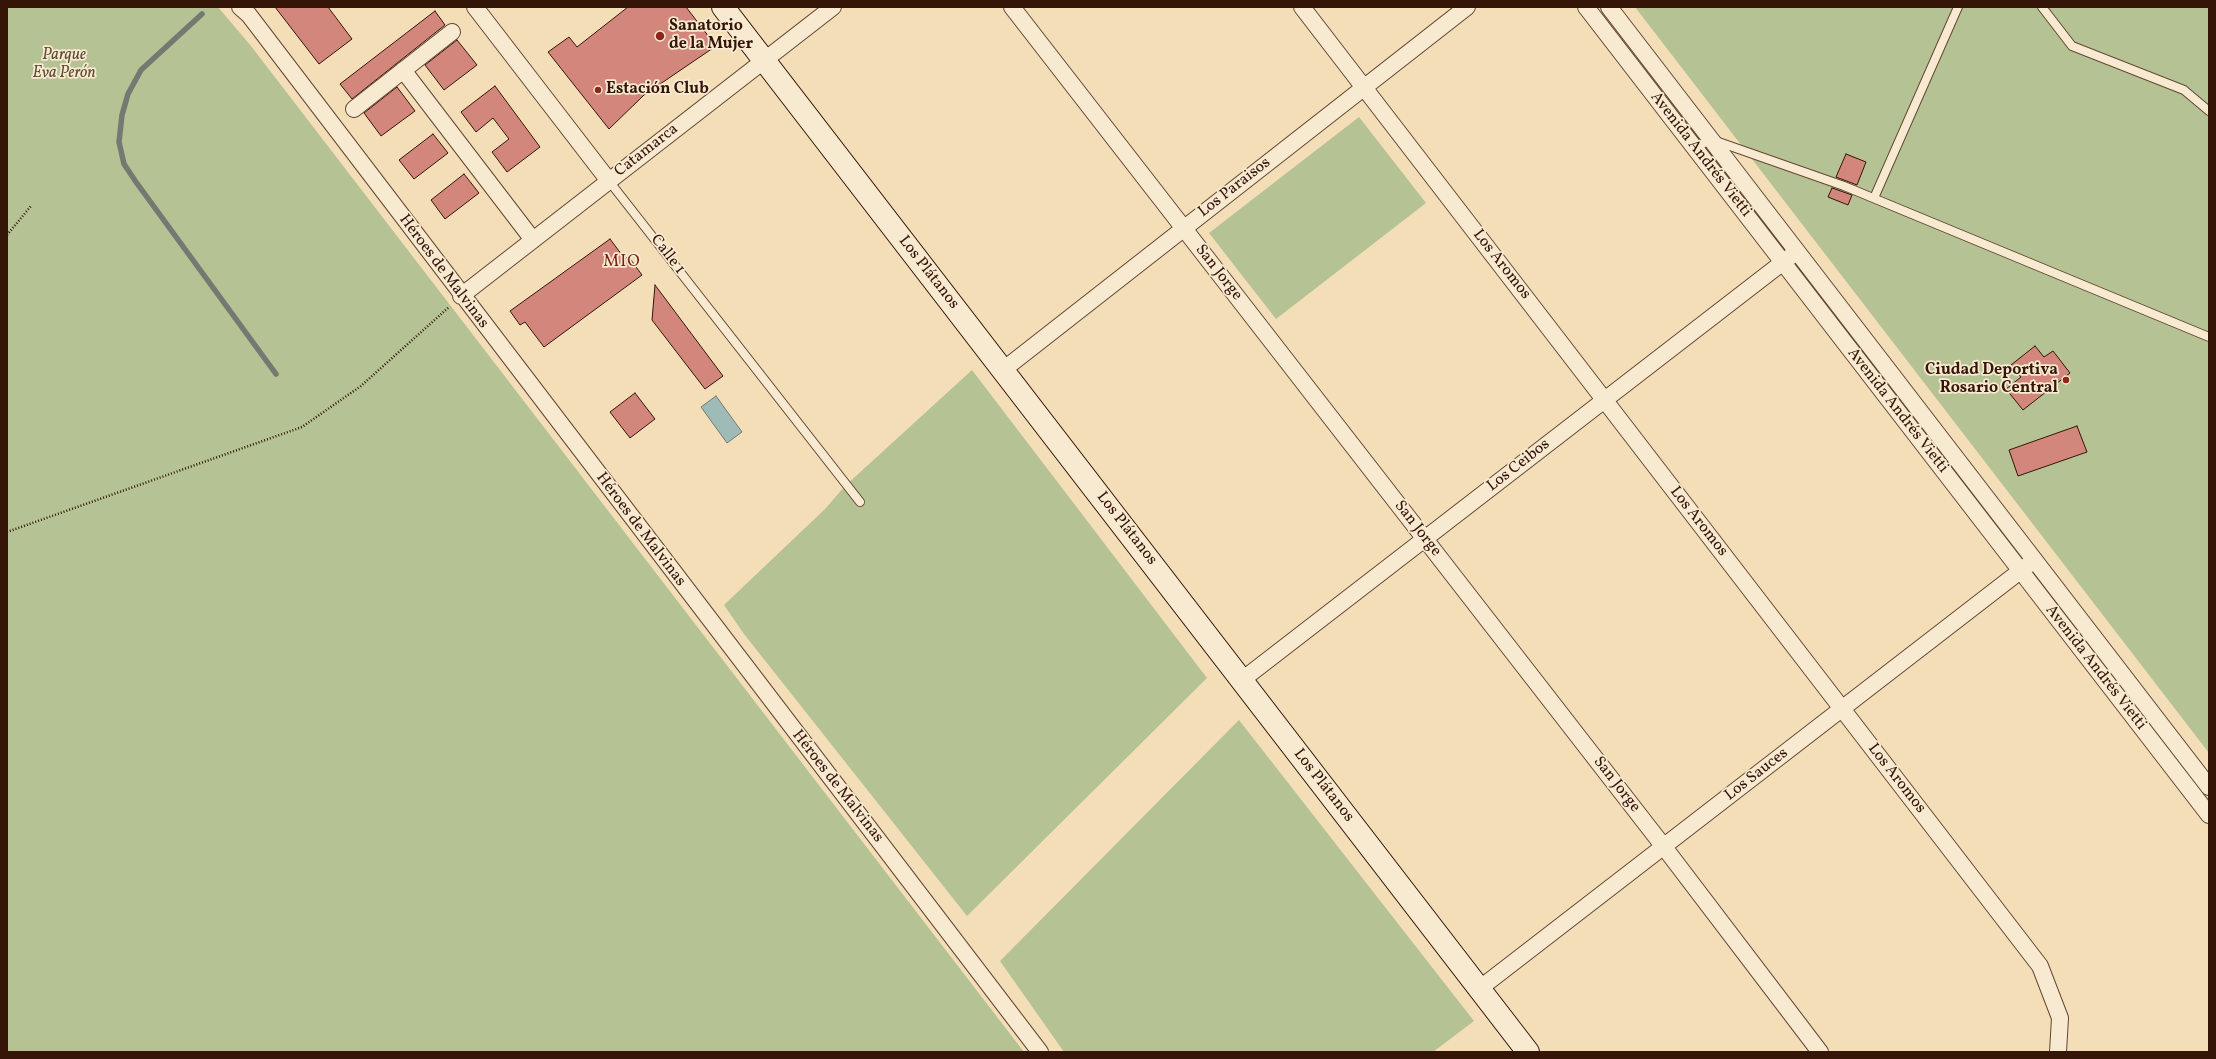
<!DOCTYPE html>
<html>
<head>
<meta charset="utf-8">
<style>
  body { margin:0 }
  #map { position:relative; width:2216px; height:1059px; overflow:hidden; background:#f4deb8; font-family:Vollkorn,serif }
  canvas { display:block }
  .frame { position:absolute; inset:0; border:8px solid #341508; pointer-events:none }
</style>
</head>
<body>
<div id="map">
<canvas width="2216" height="1059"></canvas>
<div class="frame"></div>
</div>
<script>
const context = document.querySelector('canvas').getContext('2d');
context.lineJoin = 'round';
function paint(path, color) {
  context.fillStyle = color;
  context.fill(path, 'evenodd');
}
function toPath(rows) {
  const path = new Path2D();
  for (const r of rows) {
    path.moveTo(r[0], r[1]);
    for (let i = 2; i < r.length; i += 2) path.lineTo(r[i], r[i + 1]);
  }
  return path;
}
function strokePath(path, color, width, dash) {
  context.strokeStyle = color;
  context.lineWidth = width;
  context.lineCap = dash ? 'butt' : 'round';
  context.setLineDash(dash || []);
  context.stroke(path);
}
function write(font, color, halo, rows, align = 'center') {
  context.font = font + ' Vollkorn,serif';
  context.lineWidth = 3.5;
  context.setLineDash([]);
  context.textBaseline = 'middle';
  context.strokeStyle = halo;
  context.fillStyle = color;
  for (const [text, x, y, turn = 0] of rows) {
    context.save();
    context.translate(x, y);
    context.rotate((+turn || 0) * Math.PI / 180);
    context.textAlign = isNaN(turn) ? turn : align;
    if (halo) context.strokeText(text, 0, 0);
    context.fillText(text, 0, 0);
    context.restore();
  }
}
paint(toPath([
  [7,7,218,7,251,46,1024,1052,7,1052],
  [1635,7,2209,7,2209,753],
  [1359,117,1426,203,1276,319,1209,233],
  [972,370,1207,678,967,916,744,634,724,605,825,509,845,486],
  [1239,720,1474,1021,1433,1052,1064,1052,1000,961]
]), '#b5c294');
const water = toPath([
  [716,396,742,432,727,443,701,407,716,396]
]);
paint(water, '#9ebbb7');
strokePath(water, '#747971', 1);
strokePath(toPath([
  [202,14,141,70,128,94,122,115,119,142,124,164,136,182,276,374]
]), '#747971', 5.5);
const building = toPath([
  [275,7,328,7,352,39,319,64,275,7],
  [628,7,686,7,716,46,644,95,609,129,548,52,569,37,577,47,628,7],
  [435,11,445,25,352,99,340,84,435,11],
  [457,40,477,65,444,90,425,65,457,40],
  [495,86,540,147,507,172,492,152,509,139,493,118,476,132,461,112,495,86],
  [397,87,415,111,381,136,364,113,397,87],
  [433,134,448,153,414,179,399,160,433,134],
  [1846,154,1866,162,1857,185,1836,177,1846,154],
  [464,174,479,193,445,219,431,200,464,174],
  [1832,188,1852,195,1848,205,1828,197,1832,188],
  [610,239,625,259,628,256,642,275,544,347,525,322,520,325,510,311,610,239],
  [655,285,723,376,705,389,652,320,655,285],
  [2035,346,2044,357,2053,351,2070,373,2023,410,2006,389,2021,377,2011,365,2035,346],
  [635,393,655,419,630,438,610,412,635,393],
  [2077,426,2087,452,2018,476,2009,450,2077,426]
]);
paint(building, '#d3867c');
strokePath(building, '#341508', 1);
const lane = toPath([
  [2042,7,2072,46,2184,90,2209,111],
  [1695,149,1710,139,1844,186,2209,337],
  [609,181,860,502],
  [1874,198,1958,7]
]);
const street = toPath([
  [240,7,249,15,1040,1052],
  [475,7,609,181],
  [1012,7,1664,847,1820,1052],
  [1302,7,2040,966,2060,1018,2058,1052],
  [1586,7,2209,815],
  [1609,7,2209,787],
  [403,70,533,240],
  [354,109,452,32],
  [461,296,833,7],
  [1003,370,1467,7],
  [1242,680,1791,256],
  [1479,989,2028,565]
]);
const secondary = toPath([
  [723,7,1528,1052]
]);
strokePath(lane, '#644734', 10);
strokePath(street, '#644734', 18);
strokePath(secondary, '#341508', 24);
strokePath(toPath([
  [7,235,31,206],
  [7,532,302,427,361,386,449,307]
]), '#341508', 2.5, [1, 2]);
strokePath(lane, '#f8ead1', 8);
strokePath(street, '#f8ead1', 16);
strokePath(secondary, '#f8ead1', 22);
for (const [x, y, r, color] of [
  [660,36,5,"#8f2418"],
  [598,90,4,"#8f2418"],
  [2066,380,4,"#8f2418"]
]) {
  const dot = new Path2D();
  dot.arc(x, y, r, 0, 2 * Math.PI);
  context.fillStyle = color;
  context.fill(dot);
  strokePath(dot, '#f8ead1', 1.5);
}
write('bold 16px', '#341508', '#f8ead1', [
  ["Sanatorio",669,27],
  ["de la Mujer",669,45],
  ["Estación Club",606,90],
  ["Ciudad Deportiva",2058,371,"right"],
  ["Rosario Central",2058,389,"right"]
], 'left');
write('italic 16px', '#5b4932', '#f8ead1', [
  ["Parque",64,56],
  ["Eva Perón",64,74]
]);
write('16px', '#341508', '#f8ead1', [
  ["Catamarca",647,151,-38],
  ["Avenida Andrés Vietti",1700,155,52],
  ["Los Paraisos",1235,188,-38],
  ["Calle 1",667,255,52],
  ["Los Aromos",1501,265,52],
  ["Héroes de Malvinas",443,272,53],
  ["Los Plátanos",928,273,52],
  ["San Jorge",1218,273,52],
  ["Avenida Andrés Vietti",1897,411,52],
  ["Los Ceibos",1519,466,-38],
  ["Los Aromos",1698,522,52],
  ["Los Plátanos",1126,529,52],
  ["San Jorge",1417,529,52],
  ["Héroes de Malvinas",640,530,53],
  ["Avenida Andrés Vietti",2095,668,52],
  ["Los Sauces",1757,775,-38],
  ["Los Aromos",1896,779,52],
  ["San Jorge",1616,785,52],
  ["Los Plátanos",1323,786,52],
  ["Héroes de Malvinas",837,787,52]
]);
context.letterSpacing = '1px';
write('17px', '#7a1f14', '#f8ead1', [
  ["MIO",622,263]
]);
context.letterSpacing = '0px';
</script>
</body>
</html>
